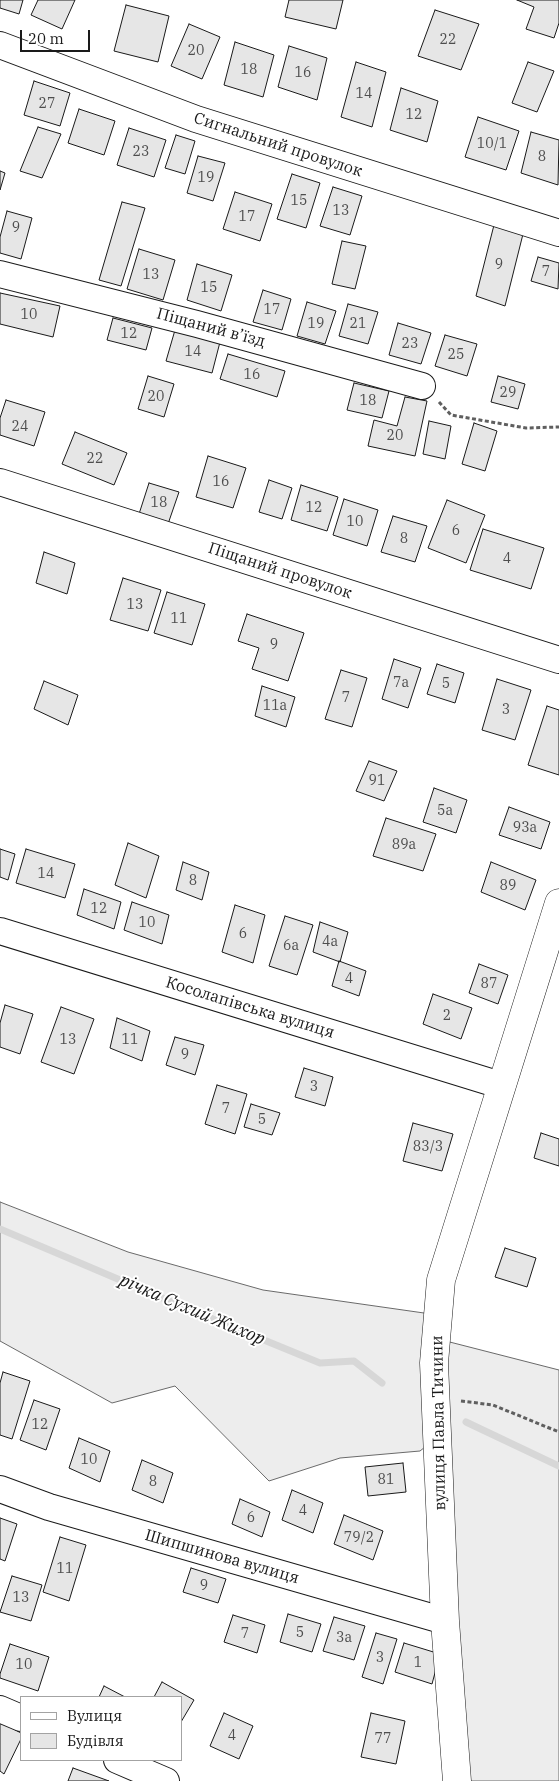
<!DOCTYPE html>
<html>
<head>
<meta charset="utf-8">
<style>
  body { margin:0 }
  #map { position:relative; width:559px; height:1781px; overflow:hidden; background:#fff; font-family:"IBM Plex Serif",serif }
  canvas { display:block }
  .legend { position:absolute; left:20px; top:1696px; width:162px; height:65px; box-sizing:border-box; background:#fff; border:1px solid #a3a3a3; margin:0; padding:6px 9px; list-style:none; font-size:15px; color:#1a1a1a }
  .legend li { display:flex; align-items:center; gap:10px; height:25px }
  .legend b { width:25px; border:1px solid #a3a3a3 }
  .scale { position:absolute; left:20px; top:30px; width:70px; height:22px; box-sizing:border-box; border:2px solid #1a1a1a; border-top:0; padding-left:6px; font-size:15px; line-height:18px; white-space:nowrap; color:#1a1a1a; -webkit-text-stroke:4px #fff; paint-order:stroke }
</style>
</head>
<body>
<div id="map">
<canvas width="559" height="1781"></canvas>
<ul class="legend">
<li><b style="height:6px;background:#fff"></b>Вулиця</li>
<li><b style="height:14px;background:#e6e6e6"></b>Будівля</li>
</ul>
<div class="scale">20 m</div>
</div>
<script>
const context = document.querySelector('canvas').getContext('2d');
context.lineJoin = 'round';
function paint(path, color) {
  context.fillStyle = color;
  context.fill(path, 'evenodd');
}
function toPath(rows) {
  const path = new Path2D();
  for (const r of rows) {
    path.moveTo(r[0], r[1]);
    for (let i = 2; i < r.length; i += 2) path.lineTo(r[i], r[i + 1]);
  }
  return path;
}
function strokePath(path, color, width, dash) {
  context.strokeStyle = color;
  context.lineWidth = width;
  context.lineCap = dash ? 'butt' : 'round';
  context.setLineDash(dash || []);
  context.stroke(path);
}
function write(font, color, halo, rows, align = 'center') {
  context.font = font + ' "IBM Plex Serif",serif';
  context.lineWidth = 4;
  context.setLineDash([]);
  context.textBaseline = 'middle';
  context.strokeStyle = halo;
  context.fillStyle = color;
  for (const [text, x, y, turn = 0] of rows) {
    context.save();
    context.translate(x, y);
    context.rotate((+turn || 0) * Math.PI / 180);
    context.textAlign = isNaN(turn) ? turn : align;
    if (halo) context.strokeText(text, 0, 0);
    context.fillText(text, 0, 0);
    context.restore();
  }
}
const built = toPath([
  [0,1202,128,1252,263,1290,438,1315,438,1339,559,1370,559,1781,457,1781,430,1443,420,1451,340,1458,269,1481,175,1386,112,1403,0,1341,0,1202]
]);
paint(built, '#ededed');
strokePath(built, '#6a6a6a', 1);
strokePath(toPath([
  [0,1229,186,1308,320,1363,354,1361,382,1383],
  [466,1422,559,1466]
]), '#d7d7d7', 7);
const building = toPath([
  [0,0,23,0,19,14,0,8,0,0],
  [38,0,75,0,62,29,31,15,38,0],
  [289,0,343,0,336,29,285,17,289,0],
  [517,0,559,0,559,23,554,38,526,29,534,7,517,0],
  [126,5,169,16,158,62,114,51,126,5],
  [435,10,479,24,461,70,418,56,435,10],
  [189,24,220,37,202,79,171,66,189,24],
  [235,42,274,55,263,97,224,85,235,42],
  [289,46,327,58,317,100,278,87,289,46],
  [356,62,386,72,372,127,341,117,356,62],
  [528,62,554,71,537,112,512,103,528,62],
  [34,81,70,93,60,126,24,115,34,81],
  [401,88,438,101,427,142,390,130,401,88],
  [79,109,115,121,104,155,68,143,79,109],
  [478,117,519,131,506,170,465,157,478,117],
  [38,127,61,134,42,178,20,171,38,127],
  [129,128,166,140,154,177,117,165,129,128],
  [531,132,559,140,558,185,521,173,531,132],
  [176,135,195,141,185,174,165,168,176,135],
  [198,156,225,163,213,201,187,193,198,156],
  [0,171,5,173,0,190,0,171],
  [292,174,320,183,306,228,277,219,292,174],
  [333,187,362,196,350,235,320,226,333,187],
  [235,192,272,204,260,241,223,229,235,192],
  [122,202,145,208,121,286,99,280,122,202],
  [7,211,32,218,21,259,0,253,0,237,7,211],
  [494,225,523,234,505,306,476,296,494,225],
  [342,241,366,246,355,289,332,284,342,241],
  [139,249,175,260,163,300,127,289,139,249],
  [538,257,559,263,558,289,531,281,538,257],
  [197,264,232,275,221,311,187,300,197,264],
  [263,290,291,299,282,330,253,322,263,290],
  [0,293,60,306,53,337,0,324,0,293],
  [307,302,336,311,325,344,297,336,307,302],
  [348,304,378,312,368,344,339,336,348,304],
  [113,318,152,328,146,350,107,340,113,318],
  [398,323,431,333,421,364,389,355,398,323],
  [175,330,220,342,212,373,166,361,175,330],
  [445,335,477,344,467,376,435,366,445,335],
  [228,354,285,371,277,397,220,379,228,354],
  [148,376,174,384,164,417,138,409,148,376],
  [498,376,525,384,518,409,491,402,498,376],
  [354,383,389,391,382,418,347,410,354,383],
  [405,397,427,401,415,456,368,446,374,420,397,426,405,397],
  [6,400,45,412,34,446,0,435,0,418,6,400],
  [429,421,451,426,445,459,423,454,429,421],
  [474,423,497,431,485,471,462,464,474,423],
  [75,432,127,453,114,485,62,464,75,432],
  [208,456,246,468,233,508,196,497,208,456],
  [269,480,292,488,282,519,259,512,269,480],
  [149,483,179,492,168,524,139,514,149,483],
  [301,485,338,497,327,531,291,520,301,485],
  [344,499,378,510,367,546,333,535,344,499],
  [447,500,485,515,466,563,428,548,447,500],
  [393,516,427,526,415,562,381,552,393,516],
  [483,529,544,548,531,589,470,570,483,529],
  [44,552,75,563,67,594,36,583,44,552],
  [123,578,161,590,148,631,110,620,123,578],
  [167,592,205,604,192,645,154,633,167,592],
  [247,614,304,633,288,681,252,669,259,648,238,641,247,614],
  [394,659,421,668,408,708,382,699,394,659],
  [437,664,464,673,455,703,427,694,437,664],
  [341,670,367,678,352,727,325,719,341,670],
  [497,679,531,690,515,740,482,730,497,679],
  [44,681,78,695,68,725,34,709,44,681],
  [262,686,295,697,286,727,255,716,262,686],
  [547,706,559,710,559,775,528,765,547,706],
  [369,761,397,771,384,801,356,791,369,761],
  [434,788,467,800,456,833,423,822,434,788],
  [509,807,550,822,541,849,499,835,509,807],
  [386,818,436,834,423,871,373,856,386,818],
  [128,843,159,856,146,898,115,885,128,843],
  [0,849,15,854,8,880,0,877,0,849],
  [26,849,75,864,65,898,16,883,26,849],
  [183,862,209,872,202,900,176,890,183,862],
  [491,862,536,880,525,910,481,892,491,862],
  [84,889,121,902,114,929,77,915,84,889],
  [132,902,169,915,162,944,124,930,132,902],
  [235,905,265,915,253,963,222,952,235,905],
  [285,916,313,925,297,975,269,966,285,916],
  [320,922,348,932,340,962,313,952,320,922],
  [339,961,366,971,359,996,332,986,339,961],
  [479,964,508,975,498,1004,469,993,479,964],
  [433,994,472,1008,461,1039,423,1024,433,994],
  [5,1005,33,1014,20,1054,0,1047,0,1023,5,1005],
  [61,1007,94,1019,74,1074,41,1062,61,1007],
  [117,1018,150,1031,142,1061,110,1048,117,1018],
  [175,1037,204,1045,195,1075,166,1065,175,1037],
  [304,1068,333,1077,325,1106,295,1097,304,1068],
  [217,1085,247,1094,235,1134,205,1124,217,1085],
  [251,1104,280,1113,272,1135,244,1127,251,1104],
  [413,1123,453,1134,442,1171,403,1161,413,1123],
  [541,1133,559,1139,559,1166,534,1158,541,1133],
  [505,1248,536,1258,527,1287,495,1277,505,1248],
  [3,1372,30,1381,12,1439,0,1435,0,1383,3,1372],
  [34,1400,60,1409,46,1450,20,1440,34,1400],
  [79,1438,110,1451,100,1482,69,1468,79,1438],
  [142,1460,173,1473,163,1503,132,1490,142,1460],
  [403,1463,406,1492,368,1496,365,1467,403,1463],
  [292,1490,323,1503,313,1533,282,1520,292,1490],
  [240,1499,270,1512,262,1537,232,1524,240,1499],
  [344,1515,383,1531,373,1560,334,1544,344,1515],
  [0,1518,17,1524,5,1561,0,1559,0,1518],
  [60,1537,86,1545,69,1601,43,1592,60,1537],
  [191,1568,226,1579,218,1603,183,1592,191,1568],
  [12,1576,42,1585,31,1621,0,1612,12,1576],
  [288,1614,321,1624,312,1652,280,1642,288,1614],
  [233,1615,265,1625,257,1653,224,1642,233,1615],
  [334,1617,365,1626,354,1660,323,1651,334,1617],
  [376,1633,397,1639,383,1684,362,1677,376,1633],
  [404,1643,440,1654,432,1684,395,1672,404,1643],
  [10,1644,49,1657,38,1691,0,1678,0,1674,10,1644],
  [162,1682,194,1700,181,1722,181,1697,154,1697,162,1682],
  [104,1686,125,1697,99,1697,104,1686],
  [224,1713,253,1726,239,1759,210,1746,224,1713],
  [371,1713,405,1721,396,1764,361,1757,371,1713],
  [0,1722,21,1733,21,1739,4,1774,0,1771,0,1722],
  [73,1768,109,1781,68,1781,73,1768]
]);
paint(building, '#e6e6e6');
strokePath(building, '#1a1a1a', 1);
const minor = toPath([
  [0,45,196,119,559,233],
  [0,274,197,324,422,386],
  [0,482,559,660],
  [0,931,500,1085],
  [0,1489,49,1507,445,1621],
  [0,1709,21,1718],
  [117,1760,166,1781]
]);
const major = toPath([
  [457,1781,445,1621,434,1363,441,1280,559,903]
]);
strokePath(minor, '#1a1a1a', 28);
strokePath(major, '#1a1a1a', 29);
strokePath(toPath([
  [439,402,451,415,526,428,559,427],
  [461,1401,493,1405,559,1432]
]), '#5f5f5f', 3, [4, 2.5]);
strokePath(minor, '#fff', 26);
strokePath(major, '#fff', 28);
write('14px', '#4d4d4d', null, [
  ["22",448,40],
  ["20",196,51],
  ["18",249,70],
  ["16",303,73],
  ["14",364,94],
  ["27",47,104],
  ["12",414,115],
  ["10/1",492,144],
  ["23",141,152],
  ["8",542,157],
  ["19",206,178],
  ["15",299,201],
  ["13",341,211],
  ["17",247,217],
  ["9",16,228],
  ["9",499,265],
  ["7",546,272],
  ["13",151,275],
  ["15",209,288],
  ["17",272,310],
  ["10",29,315],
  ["19",316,324],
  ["21",358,324],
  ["12",129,334],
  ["23",410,344],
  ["14",193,352],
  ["25",456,355],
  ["16",252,375],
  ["29",508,393],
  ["20",156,397],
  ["18",368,401],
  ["24",20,427],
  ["20",395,436],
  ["22",95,459],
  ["16",221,482],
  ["18",159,503],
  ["12",314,508],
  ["10",355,522],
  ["6",456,531],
  ["8",404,539],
  ["4",507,559],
  ["13",135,605],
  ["11",179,619],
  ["9",274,645],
  ["7а",401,683],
  ["5",446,684],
  ["7",346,698],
  ["11а",275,706],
  ["3",506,710],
  ["91",377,781],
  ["5а",445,811],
  ["93а",525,828],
  ["89а",404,845],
  ["14",46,874],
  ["8",193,881],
  ["89",508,886],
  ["12",99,909],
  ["10",147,923],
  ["6",243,934],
  ["4а",330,942],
  ["6а",291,946],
  ["4",349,979],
  ["87",489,984],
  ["2",447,1016],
  ["13",68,1040],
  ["11",130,1040],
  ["9",185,1055],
  ["3",314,1087],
  ["7",226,1109],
  ["5",262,1120],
  ["83/3",428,1147],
  ["12",40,1425],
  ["10",89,1460],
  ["81",386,1480],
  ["8",153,1482],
  ["4",303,1511],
  ["6",251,1518],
  ["79/2",359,1538],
  ["11",65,1569],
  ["9",204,1586],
  ["13",21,1598],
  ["5",300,1633],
  ["7",245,1634],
  ["3а",344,1638],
  ["3",380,1658],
  ["1",418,1663],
  ["10",24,1665],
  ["4",232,1736],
  ["77",383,1739]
]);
write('16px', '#1a1a1a', '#fff', [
  ["Сигнальний провулок",278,145,18],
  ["Піщаний в’їзд",211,328,15],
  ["Піщаний провулок",280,571,18],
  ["Косолапівська вулиця",250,1008,17],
  ["вулиця Павла Тичини",439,1423,-91],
  ["Шипшинова вулиця",222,1557,16]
]);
write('italic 18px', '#1a1a1a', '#fff', [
  ["річка Сухий Жихор",192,1310,23]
]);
</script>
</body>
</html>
